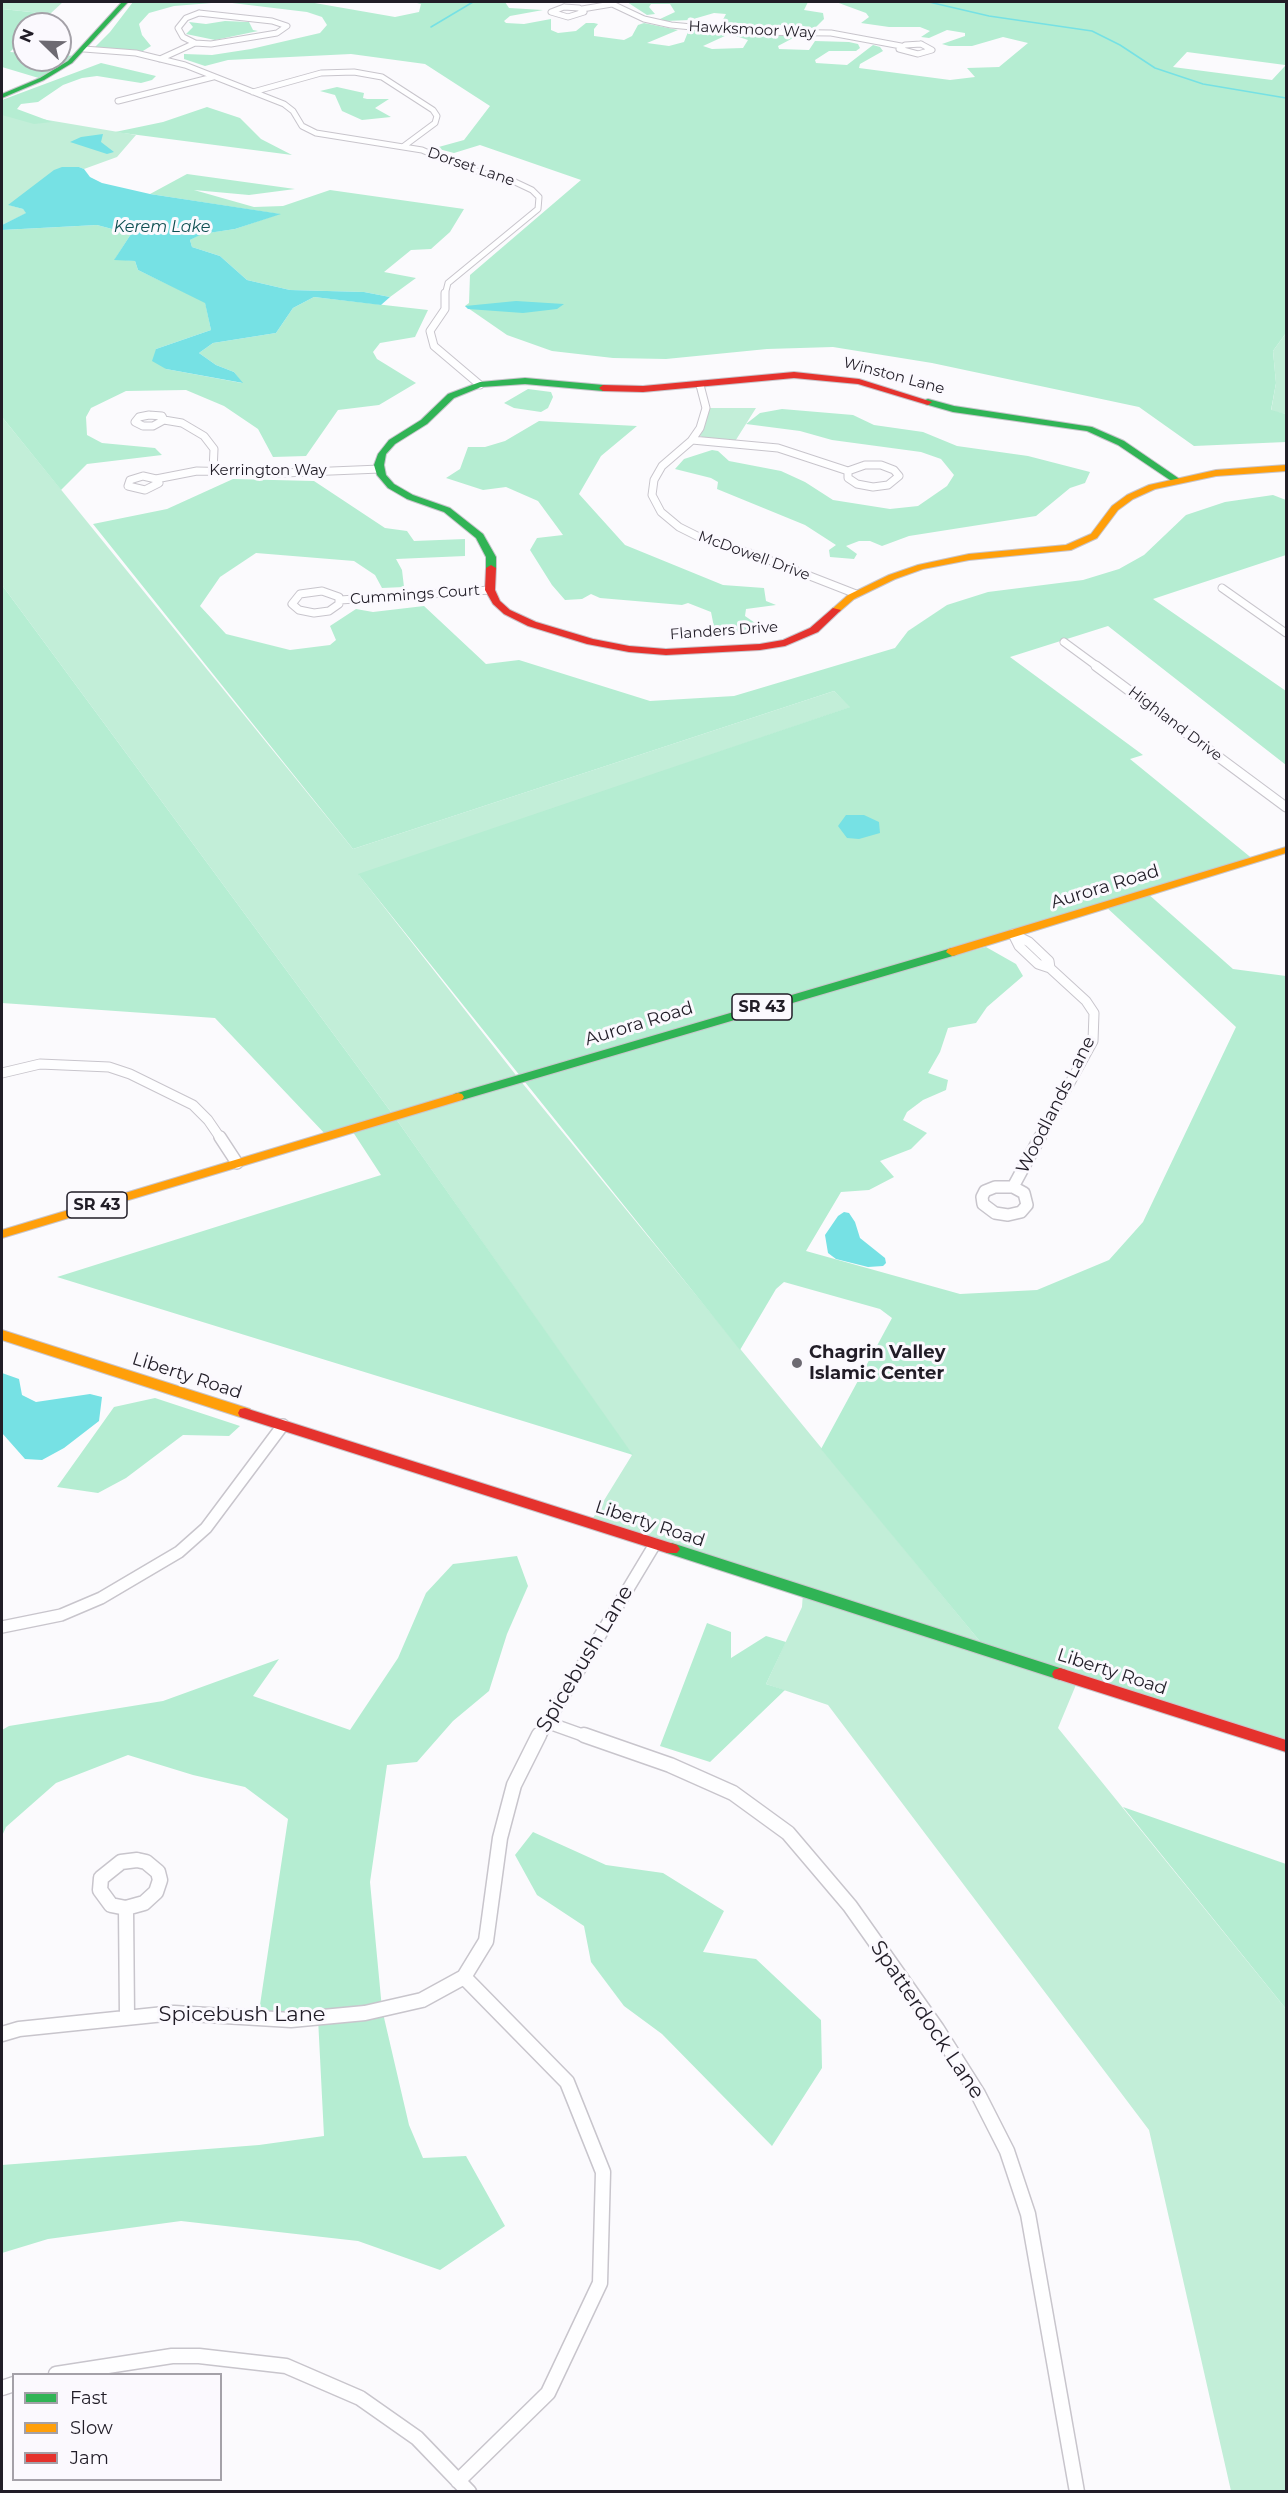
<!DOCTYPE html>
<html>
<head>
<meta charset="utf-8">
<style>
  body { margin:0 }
  #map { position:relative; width:1288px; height:2493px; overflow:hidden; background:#fbfafd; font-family:Montserrat,sans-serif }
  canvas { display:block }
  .frame { position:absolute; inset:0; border:3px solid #211d27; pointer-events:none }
  .legend { position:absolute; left:12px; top:2373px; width:210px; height:108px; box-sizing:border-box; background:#fbf9fe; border:2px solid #a4a1a8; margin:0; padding:8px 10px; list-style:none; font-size:18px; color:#211d27 }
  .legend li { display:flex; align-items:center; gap:12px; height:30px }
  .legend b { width:30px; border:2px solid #a4a1a8 }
  .north { position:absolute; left:12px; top:12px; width:60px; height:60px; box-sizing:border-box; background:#fbf9fe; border:2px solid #a4a1a8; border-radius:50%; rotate:293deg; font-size:16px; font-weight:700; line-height:24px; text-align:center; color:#211d27 }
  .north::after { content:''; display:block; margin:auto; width:21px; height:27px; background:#6d6a72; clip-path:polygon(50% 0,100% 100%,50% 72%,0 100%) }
</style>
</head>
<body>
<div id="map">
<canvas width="1288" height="2493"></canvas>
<div class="frame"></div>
<ul class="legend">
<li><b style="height:8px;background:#30b455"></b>Fast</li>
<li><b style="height:8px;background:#ff9f0a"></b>Slow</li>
<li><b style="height:8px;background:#e5322d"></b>Jam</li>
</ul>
<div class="north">N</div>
</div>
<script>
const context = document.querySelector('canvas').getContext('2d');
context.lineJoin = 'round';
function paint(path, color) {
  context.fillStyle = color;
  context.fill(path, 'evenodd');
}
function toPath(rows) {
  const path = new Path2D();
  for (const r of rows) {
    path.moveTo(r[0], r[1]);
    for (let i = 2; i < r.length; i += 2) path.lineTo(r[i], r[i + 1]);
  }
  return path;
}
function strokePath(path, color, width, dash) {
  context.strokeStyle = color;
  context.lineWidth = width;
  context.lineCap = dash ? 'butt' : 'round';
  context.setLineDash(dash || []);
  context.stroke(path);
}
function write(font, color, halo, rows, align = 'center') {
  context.font = font + ' Montserrat,sans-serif';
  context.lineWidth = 6;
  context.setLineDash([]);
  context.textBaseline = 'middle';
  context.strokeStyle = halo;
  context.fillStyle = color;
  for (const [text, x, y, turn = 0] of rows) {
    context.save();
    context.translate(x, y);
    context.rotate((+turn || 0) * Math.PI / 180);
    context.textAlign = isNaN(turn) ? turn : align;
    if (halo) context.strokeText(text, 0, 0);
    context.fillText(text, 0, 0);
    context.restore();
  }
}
paint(toPath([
  [2,2,63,2,50,14,2,9],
  [6,113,136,135,117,157,84,169,79,167,9,205,23,209,27,213,2,225,2,114],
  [1286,333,1286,414,1271,411,1276,383,1273,351],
  [709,408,756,408,734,443,705,439,699,435],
  [2,417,353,849,834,691,851,707,359,875,519,1079,987,1650,1078,1680,1058,1728,1286,2009,1286,2491,1231,2491,1149,2130,828,1705,766,1684,802,1607,803,1592,590,1523,632,1455,394,1116,2,585]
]), '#c2eed8');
paint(toPath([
  [133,2,309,2,395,17,419,12,421,4,413,2,505,2,509,8,543,10,510,16,504,21,506,23,524,24,551,19,551,30,558,33,576,31,586,23,594,23,598,24,594,29,594,36,624,40,632,36,638,25,644,23,678,30,647,43,669,46,684,42,688,32,697,30,727,35,703,46,712,49,743,48,748,40,736,36,740,35,793,35,795,37,778,46,779,49,809,50,815,41,849,42,858,44,860,48,856,51,829,51,815,60,816,63,847,65,873,45,880,47,883,51,860,64,859,68,950,80,975,77,967,68,999,67,1028,43,1003,37,972,46,949,46,942,44,965,36,965,33,947,30,929,38,921,37,930,31,920,27,889,27,861,23,869,17,866,13,836,2,1286,2,1286,333,1273,351,1276,383,1271,410,1286,414,1286,442,1194,446,1139,407,932,363,833,347,767,349,666,359,613,358,552,351,507,335,465,306,469,303,470,275,581,180,480,145,454,153,435,148,464,140,490,106,425,64,351,54,228,60,205,66,184,59,184,54,212,55,251,49,320,33,327,25,322,17,307,12,224,2,174,6,149,13,139,24,142,35,151,46,138,54,92,50,110,32],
  [1187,52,1285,65,1285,66,1272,80,1173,67],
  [627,2,808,2,804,10,823,13,824,19,816,27,807,29,719,27,726,14,714,13,690,20,666,21,660,19,675,12,670,4,651,4,649,7,655,14,647,15],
  [2,9,50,14,39,24,24,24,24,38,10,52,24,53,24,60,60,60,60,55,77,56,42,79,2,67],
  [225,21,249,22,253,30,258,31,215,40,186,34,193,27,189,22,206,24],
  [101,63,156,76,152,80,141,83,97,76,82,78,63,85,38,102,21,104,17,109,52,122,34,124,2,115,2,100],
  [337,87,364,93,363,98,367,99,389,99,375,108,391,117,362,120,342,111,335,95,320,91],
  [207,107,240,118,261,139,292,155,115,132,163,122],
  [187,174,295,189,249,195,194,190,254,207,283,206,330,190,464,209,450,232,431,249,411,250,384,272,416,278,390,297,364,292,290,290,247,280,220,256,192,247,190,240,201,234,235,229,279,214,150,194],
  [97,225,131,234,115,259,135,261,138,270,205,302,211,330,156,349,166,369,242,383,234,372,216,365,199,353,213,343,276,333,293,308,314,297,428,310,415,337,380,343,373,352,377,359,416,383,379,405,338,410,306,456,273,457,258,429,224,406,186,390,126,391,91,408,86,417,87,435,102,443,155,448,162,455,87,464,61,490,2,417,2,230],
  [528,389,551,392,553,397,548,408,541,412,514,408,504,403],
  [782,409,853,415,874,425,923,432,957,446,1028,456,1090,472,1085,483,1070,488,1036,516,909,536,882,546,870,541,859,541,846,546,857,554,854,559,830,557,829,550,836,545,805,525,717,489,718,482,711,478,675,469,684,459,712,450,718,451,729,461,781,471,805,482,833,500,890,509,918,506,947,486,954,475,941,459,921,452,832,440,800,431,746,424,760,413],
  [539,421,637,426,601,456,579,494,625,545,723,585,764,588,766,601,776,605,746,609,745,616,758,625,753,631,732,632,715,632,711,612,688,603,682,605,600,598,591,594,582,599,565,600,552,585,530,550,537,538,563,535,538,501,506,487,483,490,446,478,460,469,468,447,485,447,505,441],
  [233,479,314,481,385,528,407,531,414,541,465,539,465,556,396,559,402,570,404,587,382,588,375,575,354,561,256,553,220,577,200,606,226,634,290,650,330,645,336,640,330,626,356,609,373,612,424,606,486,664,519,660,650,701,734,696,895,648,908,631,947,605,988,592,1083,580,1119,569,1144,555,1186,515,1225,502,1273,495,1286,500,1286,555,1153,599,1286,691,1286,765,1108,626,1010,657,1143,755,1130,759,1254,860,1147,893,1233,969,1286,976,1286,1746,987,1650,821,1449,892,1318,880,1309,784,1282,776,1289,740,1350,358,874,850,707,834,691,353,849,93,524,167,509],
  [1105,906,1236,1027,1143,1222,1109,1260,1037,1290,960,1294,806,1251,841,1192,869,1190,894,1177,880,1161,911,1149,927,1133,903,1120,907,1112,923,1100,946,1090,948,1080,928,1073,940,1052,948,1028,976,1023,987,1007,1023,976,1016,964,986,947,938,960,935,958],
  [2,585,394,1116,633,1455,57,1277,381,1175,351,1129,327,1136,215,1018,2,1003],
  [155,1398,240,1426,229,1436,183,1435,126,1478,98,1493,57,1487,114,1407],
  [517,1556,528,1586,507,1634,489,1691,453,1721,417,1762,387,1765,370,1882,382,2009,409,2125,423,2158,466,2156,505,2226,440,2270,358,2241,181,2221,48,2239,2,2253,2,2165,259,2145,324,2136,318,2018,258,2018,288,1819,245,1787,193,1775,128,1755,56,1783,6,1827,2,1836,2,1730,9,1726,163,1701,279,1659,253,1696,350,1730,398,1658,426,1593,453,1564],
  [707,1623,731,1632,731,1658,766,1636,786,1642,766,1684,785,1690,710,1762,660,1746],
  [1123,1807,1286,1864,1286,2009],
  [533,1832,606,1865,663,1873,724,1911,703,1952,756,1959,821,2020,822,2068,772,2146,662,2034,624,2006,591,1962,584,1926,537,1895,515,1855]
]), '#b5edd2');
paint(toPath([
  [103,134,101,142,114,152,107,154,70,142,81,137],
  [62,167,79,167,84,169,90,177,102,183,150,194,281,214,235,229,202,234,190,240,192,247,220,256,247,280,290,290,364,292,390,297,381,305,314,297,293,308,276,333,213,343,199,353,216,365,234,372,243,383,166,369,152,361,156,349,211,330,205,303,138,270,135,261,114,260,131,234,97,225,2,230,2,225,26,213,23,209,8,205,54,170],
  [516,301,564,304,557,309,523,313,468,309,465,306],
  [846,815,864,815,879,822,880,833,859,839,847,838,838,826],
  [844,1212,849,1213,855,1222,860,1238,885,1258,886,1263,883,1266,868,1267,836,1259,828,1253,825,1235,838,1216],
  [2,1373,19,1379,22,1395,36,1402,90,1394,102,1397,99,1421,64,1448,42,1460,25,1459,2,1433]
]), '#76e1e4');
strokePath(toPath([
  [929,2,989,16,1092,31,1120,45,1155,68,1203,84,1286,98],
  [431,27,473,2]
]), '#76e1e4', 1.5);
const streetFar4 = toPath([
  [608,2,644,19,671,25,744,32,831,33,901,46],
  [564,7,579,8,584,12,568,17,551,12,564,7],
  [582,9,612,4],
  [199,13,272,21,287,26,277,33,211,44,195,43,183,37,178,28,186,18,199,13],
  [921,44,932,50,918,54,899,49,905,45,921,44],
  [84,49,136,53,185,65,284,104,293,111,302,126,316,133,422,150,459,166,513,181,532,190,539,197,538,209,448,283,445,295],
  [160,59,195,43],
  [253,92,321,73,354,72,382,77,433,110,437,116,435,123,404,146],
  [118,101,213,77]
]);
const streetFar3 = toPath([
  [445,293,445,309,430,331,434,346,480,385],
  [700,385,706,408,700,428,691,441,662,466,654,480,652,495,661,512,679,527,699,537,756,555,856,594],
  [149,415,162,416,164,420,153,426,143,426,135,422,139,417,149,415],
  [164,420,182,423,204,436,214,449,213,471],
  [692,440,778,448,848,471],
  [865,465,881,465,894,470,899,476,888,485,873,487,857,484,848,478,848,471,865,465],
  [143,476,156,479,159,483,145,490,128,486,130,480,143,476],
  [156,479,197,471,283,473,380,469],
  [1222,588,1286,633],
  [322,591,339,597,339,604,329,611,314,613,299,610,292,604,300,594,322,591],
  [340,600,490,590],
  [1064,642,1098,667]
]);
const streetFar2 = toPath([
  [1096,666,1286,807],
  [1013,934,1029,942,1049,961,1050,968,1038,964,1019,946,1013,934],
  [2,1073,40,1064,109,1067,130,1074,193,1105,208,1120,221,1139],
  [1039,1139,1093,1041,1094,1013,1086,1001,1050,968]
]);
const streetFar1 = toPath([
  [220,1137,237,1163],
  [995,1187,1013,1187,1024,1193,1027,1205,1021,1212,1008,1215,995,1213,983,1204,982,1197,985,1191,995,1187],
  [1013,1187,1040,1137],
  [2,1627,61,1615,101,1598,179,1552,206,1528,283,1425],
  [546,1722,588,1737],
  [539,1737,655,1544]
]);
const street = toPath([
  [584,1735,670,1765,733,1793,788,1833,850,1906,937,2029,978,2094,1007,2151,1028,2214,1077,2492],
  [137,1860,146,1862,158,1872,160,1880,156,1892,144,1903,126,1908,111,1905,100,1890,101,1878,121,1862,137,1860],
  [126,1908,127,2017],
  [2,2034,19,2029,174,2013,291,2020,365,2013,422,2000,464,1977,486,1941,500,1838,514,1785,539,1735],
  [56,2374,172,2356,199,2356,286,2366,360,2398,417,2438,469,2492],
  [2,2388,14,2384],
  [458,2481,548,2393,600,2283,603,2172,567,2082,464,1977]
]);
const fast = toPath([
  [122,2,128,2,72,63,44,80,2,98,2,94,40,78,68,61,122,2],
  [525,378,603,385,607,388,603,391,525,384,481,387,454,398,427,424,395,444,386,454,384,465,386,475,394,484,413,495,450,508,483,534,496,557,496,568,491,571,486,568,486,557,476,538,444,512,407,499,388,488,377,475,374,465,378,454,389,440,421,420,448,394,480,382,525,378],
  [928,399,954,406,1092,427,1124,441,1181,480,1173,482,1118,445,1087,431,953,412,925,404,925,400,928,399],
  [952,948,958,952,956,955,462,1100,454,1100,452,1097,454,1094,952,948],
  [672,1543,1066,1670,1068,1674,1066,1678,1060,1680,667,1553,664,1549,667,1545,672,1543]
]);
const slow = toPath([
  [1286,465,1286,471,1216,476,1155,489,1133,499,1118,510,1097,538,1071,550,969,560,923,569,895,579,854,599,839,612,831,610,848,595,889,575,918,565,969,554,1066,545,1091,534,1112,506,1127,495,1149,485,1216,470,1286,465],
  [1286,847,1286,853,956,955,952,956,946,952,948,949,1286,847],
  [458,1093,462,1094,464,1097,462,1100,2,1238,2,1230,458,1093],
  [2,1330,250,1409,252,1413,250,1417,240,1417,2,1340,2,1330]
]);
const jam = toPath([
  [794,372,859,379,932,402,928,405,858,384,794,378,643,392,603,391,599,388,603,385,643,386,794,372],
  [491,565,496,568,495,590,500,601,510,610,536,622,593,639,629,646,666,649,760,644,783,640,810,628,833,608,841,610,818,632,785,646,760,650,666,655,629,652,587,644,528,626,504,614,493,604,485,590,486,568,491,565],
  [245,1408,677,1545,680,1549,677,1553,667,1553,240,1417,238,1413,240,1409,245,1408],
  [1060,1668,1286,1740,1286,1752,1054,1678,1052,1674,1054,1670,1060,1668]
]);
strokePath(streetFar4, '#c8c5cc', 7);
strokePath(streetFar3, '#c8c5cc', 9);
strokePath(streetFar2, '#c8c5cc', 11);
strokePath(streetFar1, '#c8c5cc', 14);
strokePath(street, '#c8c5cc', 17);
strokePath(fast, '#c8c5cc', 2);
strokePath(slow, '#c8c5cc', 2);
strokePath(jam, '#c8c5cc', 2);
strokePath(streetFar4, '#fefeff', 5);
strokePath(streetFar3, '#fefeff', 7);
strokePath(streetFar2, '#fefeff', 9);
strokePath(streetFar1, '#fefeff', 11);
strokePath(street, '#fefeff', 14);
paint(fast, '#30b455');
paint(slow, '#ff9f0a');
paint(jam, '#e5322d');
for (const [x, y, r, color] of [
  [797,1363,6,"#6d6a72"]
]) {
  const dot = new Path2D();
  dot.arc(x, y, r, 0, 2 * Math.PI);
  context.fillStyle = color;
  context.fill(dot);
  strokePath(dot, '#fbf9fe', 2);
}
write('15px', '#211d27', '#fbf9fe', [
  ["Hawksmoor Way",752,30,3],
  ["Dorset Lane",471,167,19],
  ["Winston Lane",894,376,15],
  ["Kerrington Way",268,471],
  ["McDowell Drive",754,556,20],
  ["Cummings Court",415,595,-4],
  ["Flanders Drive",724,631,-4],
  ["Highland Drive",1175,724,37]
]);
write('italic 16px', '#0e4f51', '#fbf9fe', [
  ["Kerem Lake",162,227]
]);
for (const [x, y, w] of [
  [762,1007,60],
  [97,1205,60]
]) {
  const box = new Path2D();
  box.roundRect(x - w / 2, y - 13, w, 26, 4.5);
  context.fillStyle = '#fbf9fe';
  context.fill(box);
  strokePath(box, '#211d27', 1.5);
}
write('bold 16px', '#211d27', null, [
  ["SR 43",762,1007],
  ["SR 43",97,1205]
]);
write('18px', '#211d27', '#fbf9fe', [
  ["Aurora Road",1105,887,-17],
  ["Aurora Road",639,1024,-17],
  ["Woodlands Lane",1056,1105,-63],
  ["Liberty Road",187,1376,18],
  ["Liberty Road",650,1524,18],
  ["Liberty Road",1112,1672,18]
]);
write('bold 18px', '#211d27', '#fbf9fe', [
  ["Chagrin Valley",809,1353],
  ["Islamic Center",809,1374]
], 'left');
write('21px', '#211d27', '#fbf9fe', [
  ["Spicebush Lane",585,1659,-59],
  ["Spicebush Lane",242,2015],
  ["Spatterdock Lane",927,2020,56]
]);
</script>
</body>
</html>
